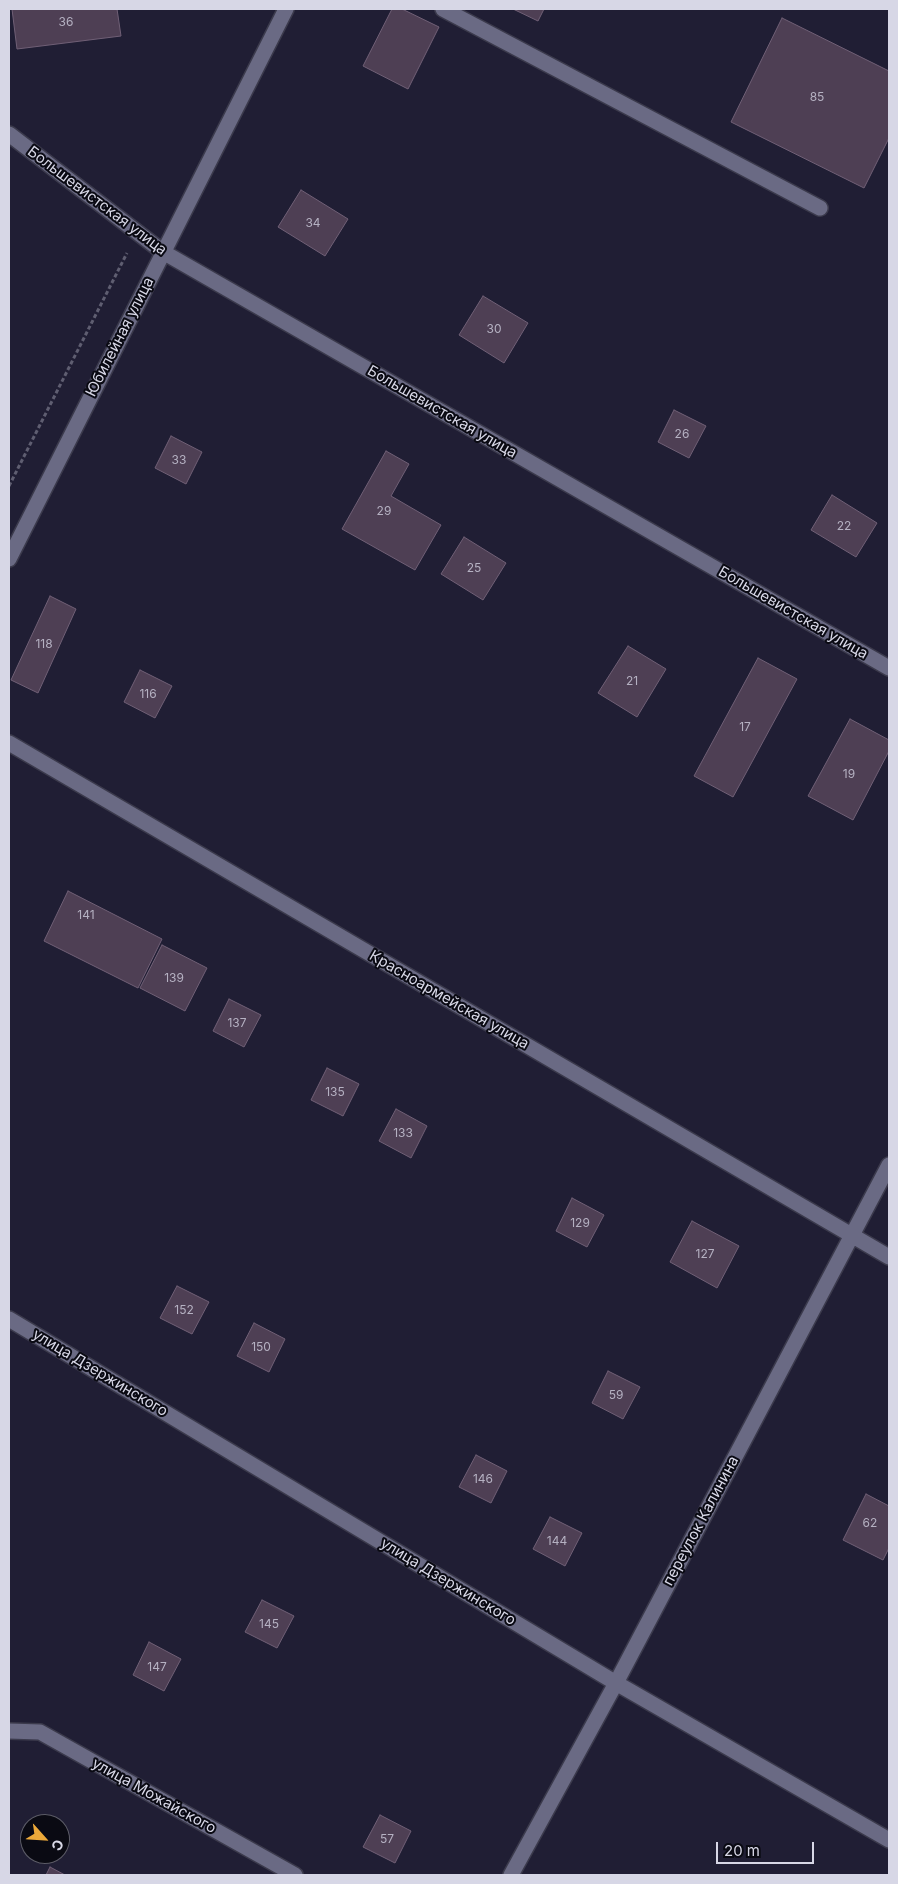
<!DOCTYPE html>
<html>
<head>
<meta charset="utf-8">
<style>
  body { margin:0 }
  #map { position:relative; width:898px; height:1884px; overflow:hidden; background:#201e34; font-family:Inter,sans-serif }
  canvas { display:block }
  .frame { position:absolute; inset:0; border:10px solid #d7d7e6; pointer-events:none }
  .north { position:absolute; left:20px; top:1814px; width:50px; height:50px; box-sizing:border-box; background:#0a0a13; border:1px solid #5c5c67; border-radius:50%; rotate:116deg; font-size:14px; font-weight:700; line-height:20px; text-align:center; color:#d7d7e6 }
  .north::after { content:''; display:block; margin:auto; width:18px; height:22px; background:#eca93a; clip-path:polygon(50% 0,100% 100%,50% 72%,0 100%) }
  .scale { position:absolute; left:716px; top:1842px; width:98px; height:22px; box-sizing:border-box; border:2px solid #d7d7e6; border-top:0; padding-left:6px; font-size:15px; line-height:18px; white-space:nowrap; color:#d7d7e6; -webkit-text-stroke:4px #0a0a13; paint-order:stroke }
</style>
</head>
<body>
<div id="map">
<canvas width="898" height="1884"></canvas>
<div class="frame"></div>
<div class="north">С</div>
<div class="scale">20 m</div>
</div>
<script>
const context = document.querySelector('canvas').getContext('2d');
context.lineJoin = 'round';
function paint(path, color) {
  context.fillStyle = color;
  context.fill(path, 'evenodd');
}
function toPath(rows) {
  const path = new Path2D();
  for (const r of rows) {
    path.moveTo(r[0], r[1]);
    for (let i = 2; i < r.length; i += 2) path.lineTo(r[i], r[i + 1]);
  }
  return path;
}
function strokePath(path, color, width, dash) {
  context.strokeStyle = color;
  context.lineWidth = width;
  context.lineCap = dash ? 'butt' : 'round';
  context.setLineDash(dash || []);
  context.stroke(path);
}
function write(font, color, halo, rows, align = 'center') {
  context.font = font + ' Inter,sans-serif';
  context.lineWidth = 4;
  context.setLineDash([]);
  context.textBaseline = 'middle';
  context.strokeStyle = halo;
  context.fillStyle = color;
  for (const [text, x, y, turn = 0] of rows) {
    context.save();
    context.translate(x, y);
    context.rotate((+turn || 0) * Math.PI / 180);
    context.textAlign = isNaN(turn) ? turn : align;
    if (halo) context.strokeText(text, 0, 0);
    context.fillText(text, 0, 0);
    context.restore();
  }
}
const building = toPath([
  [12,9,117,9,121,36,17,49,12,9],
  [392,9,402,9,439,27,408,89,363,66,392,9],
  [513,9,544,9,538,21,513,9],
  [782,18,889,71,889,138,864,188,731,122,782,18],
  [301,190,348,219,325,256,278,227,301,190],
  [483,296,528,323,504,363,459,335,483,296],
  [674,410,706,426,689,458,658,442,674,410],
  [171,436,202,452,186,484,155,468,171,436],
  [386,451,409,464,391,496,441,525,415,570,342,529,386,451],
  [832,495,877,523,856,557,811,530,832,495],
  [464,537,506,563,483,600,441,574,464,537],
  [50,596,76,609,38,693,11,680,50,596],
  [628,646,666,669,637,717,598,693,628,646],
  [758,658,797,679,733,797,694,776,758,658],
  [140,670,172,686,155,718,124,702,140,670],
  [850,719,889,740,889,751,853,820,808,796,850,719],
  [68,891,162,939,138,988,44,941,68,891],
  [162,945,207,968,185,1011,140,988,162,945],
  [229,999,261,1015,244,1047,213,1031,229,999],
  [327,1068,359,1084,343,1116,311,1100,327,1068],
  [396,1109,427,1126,411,1158,379,1141,396,1109],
  [572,1198,604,1215,587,1247,556,1231,572,1198],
  [692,1221,739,1246,717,1288,670,1262,692,1221],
  [177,1286,209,1302,192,1334,160,1318,177,1286],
  [254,1323,285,1339,269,1372,237,1356,254,1323],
  [608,1371,640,1387,623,1419,592,1403,608,1371],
  [476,1455,507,1471,491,1503,459,1487,476,1455],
  [866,1494,889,1506,889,1548,883,1560,843,1540,866,1494],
  [550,1517,582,1533,565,1566,533,1549,550,1517],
  [262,1600,294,1616,277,1648,245,1632,262,1600],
  [149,1642,181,1659,164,1691,133,1675,149,1642],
  [380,1815,411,1831,395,1863,363,1847,380,1815],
  [50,1867,65,1875,46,1875,50,1867]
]);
paint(building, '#4e3f54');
strokePath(building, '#706076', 1);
const lane = toPath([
  [443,9,820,208]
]);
const street = toPath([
  [9,134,163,252,889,668],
  [9,559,286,9],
  [9,743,889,1257],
  [9,1319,616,1683,889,1840],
  [9,1731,40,1732,295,1875],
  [511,1875,616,1683,889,1165]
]);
strokePath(lane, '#3b3a4c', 18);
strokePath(street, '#3b3a4c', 18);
strokePath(toPath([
  [9,486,127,253]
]), '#5f5e71', 3, [4, 2.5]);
strokePath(lane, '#6a6a84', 15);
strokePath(street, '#6a6a84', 15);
write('12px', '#b5b1c2', null, [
  ["36",66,22],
  ["85",817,97],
  ["34",313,223],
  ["30",494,329],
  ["26",682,434],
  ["33",179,460],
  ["29",384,511],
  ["22",844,526],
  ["25",474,568],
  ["118",44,644],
  ["21",632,681],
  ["116",148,694],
  ["17",745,727],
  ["19",849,774],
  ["141",86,915],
  ["139",174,978],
  ["137",237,1023],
  ["135",335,1092],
  ["133",403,1133],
  ["129",580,1223],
  ["127",705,1254],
  ["152",184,1310],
  ["150",261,1347],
  ["59",616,1395],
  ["146",483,1479],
  ["62",870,1523],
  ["144",557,1541],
  ["145",269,1624],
  ["147",157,1667],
  ["57",387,1839]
]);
write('15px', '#d7d7e6', '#0a0a13', [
  ["Большевистская улица",97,201,37],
  ["Юбилейная улица",120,337,-63],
  ["Большевистская улица",442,412,30],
  ["Большевистская улица",793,613,30],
  ["Красноармейская улица",449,1000,30],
  ["улица Дзержинского",100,1373,31],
  ["переулок Калинина",701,1521,-62],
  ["улица Дзержинского",448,1582,31],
  ["улица Можайского",154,1796,29]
]);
</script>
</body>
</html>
